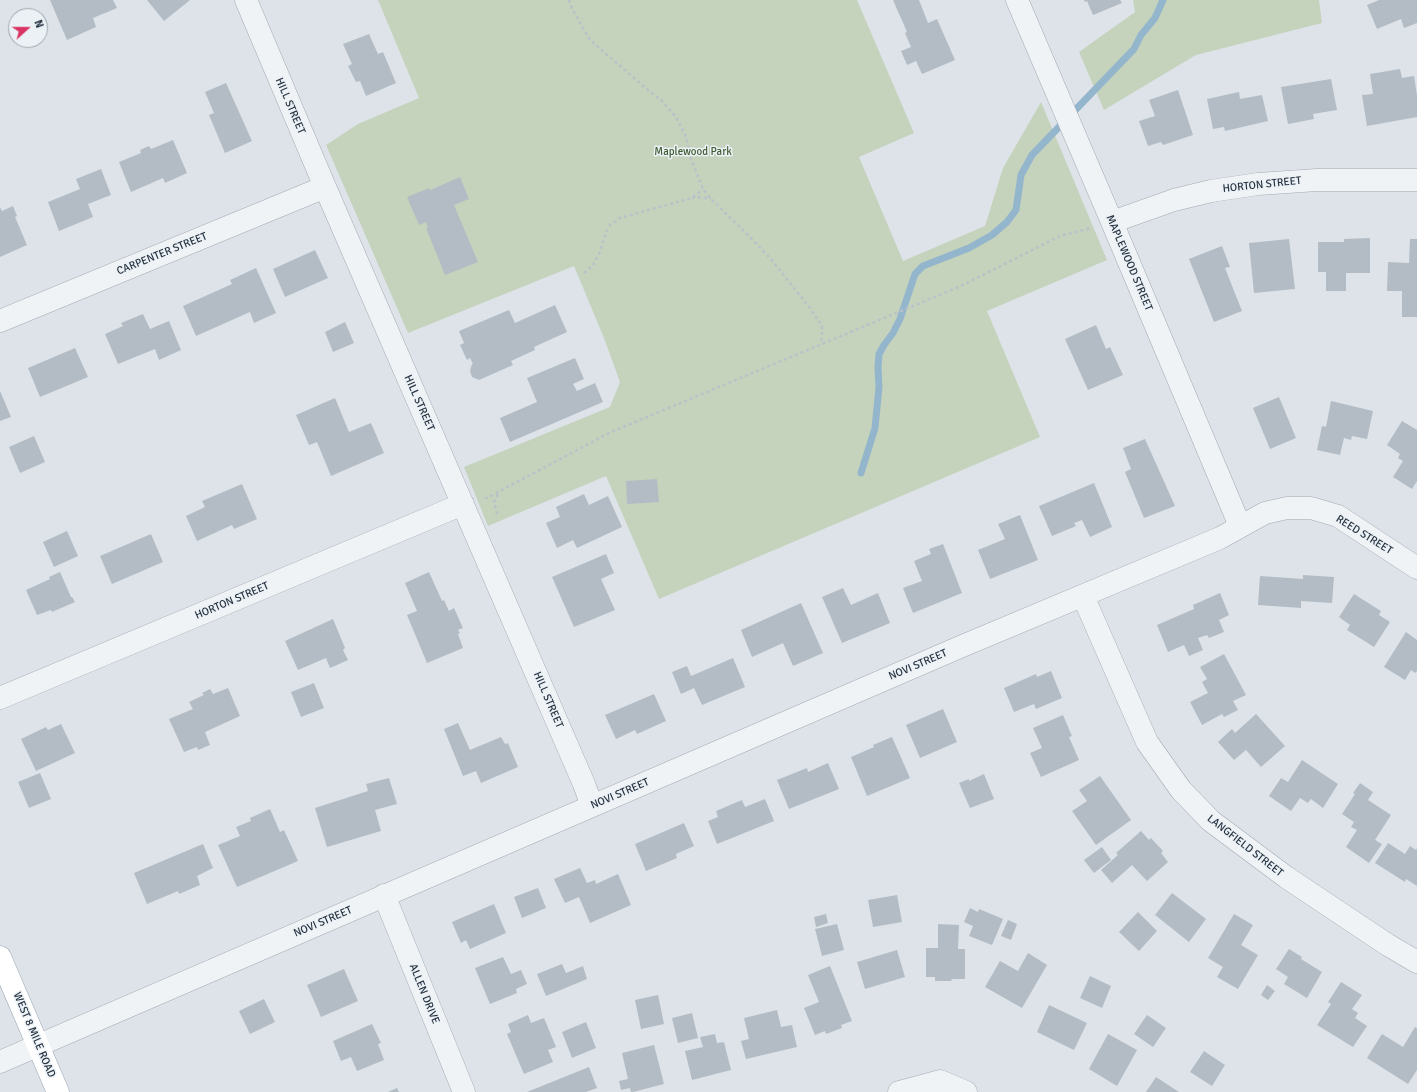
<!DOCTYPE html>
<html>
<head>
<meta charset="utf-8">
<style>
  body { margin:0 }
  #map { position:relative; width:1417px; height:1092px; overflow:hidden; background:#dde3e8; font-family:Signika,sans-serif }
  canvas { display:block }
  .north { position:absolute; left:8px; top:8px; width:40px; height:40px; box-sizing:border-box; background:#ecf1f6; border:1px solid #9ca5ad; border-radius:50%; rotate:69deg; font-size:11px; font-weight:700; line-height:16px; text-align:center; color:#253240 }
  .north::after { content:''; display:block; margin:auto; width:14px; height:18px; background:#d93564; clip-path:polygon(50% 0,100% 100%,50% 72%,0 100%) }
</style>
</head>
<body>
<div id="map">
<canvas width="1417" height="1092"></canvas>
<div class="north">N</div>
</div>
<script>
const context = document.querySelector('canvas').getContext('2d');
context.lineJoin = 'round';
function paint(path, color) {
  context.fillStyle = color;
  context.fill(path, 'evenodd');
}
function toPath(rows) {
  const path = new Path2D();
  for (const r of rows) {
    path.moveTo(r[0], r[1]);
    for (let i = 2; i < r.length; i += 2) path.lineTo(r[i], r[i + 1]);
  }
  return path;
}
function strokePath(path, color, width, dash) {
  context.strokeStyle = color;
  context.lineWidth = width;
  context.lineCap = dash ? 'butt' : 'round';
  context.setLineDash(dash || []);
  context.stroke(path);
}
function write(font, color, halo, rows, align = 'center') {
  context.font = font + ' Signika,sans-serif';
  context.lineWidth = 3;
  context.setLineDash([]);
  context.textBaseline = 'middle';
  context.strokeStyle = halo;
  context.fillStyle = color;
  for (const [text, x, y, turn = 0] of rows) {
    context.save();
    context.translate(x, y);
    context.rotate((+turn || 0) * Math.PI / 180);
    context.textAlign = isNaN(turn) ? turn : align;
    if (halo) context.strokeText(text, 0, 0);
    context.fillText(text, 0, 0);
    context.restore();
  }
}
paint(toPath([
  [378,0,857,0,914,133,859,157,903,261,985,226,1003,168,1041,102,1107,260,987,311,1040,437,659,599,606,476,488,526,464,467,610,407,620,382,604,338,574,266,408,333,326,145,358,124,419,98],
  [1133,0,1319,0,1322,23,1196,55,1104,110,1079,52,1135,12]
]), '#c5d3bd');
strokePath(toPath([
  [861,473,875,428,879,387,878,367,879,354,884,345,893,333,900,319,915,274,923,266,969,248,992,235,1007,222,1016,210,1021,175,1032,155,1134,49,1141,35,1155,18,1163,0]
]), '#94b6cc', 7);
paint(toPath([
  [50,0,113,0,117,8,93,18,96,27,67,40],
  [147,0,190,0,164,21],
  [893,0,919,0,928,23,937,19,955,60,922,74,916,61,907,65,901,51,911,47,905,33,907,32],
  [1084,0,1120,0,1122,3,1093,15,1087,1,1085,2],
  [1379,0,1417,0,1417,23,1404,28,1401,19,1377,29,1367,5],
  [369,34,378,54,383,52,396,83,366,96,360,81,356,82,348,66,352,64,343,44],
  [1400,69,1402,78,1414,76,1417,95,1417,117,1367,126,1362,95,1373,94,1370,74],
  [1331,79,1337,110,1313,114,1314,119,1288,124,1281,87],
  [226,83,252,141,225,153,209,115,214,113,205,92],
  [1178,90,1193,135,1163,145,1161,142,1148,146,1139,121,1155,116,1149,100],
  [1239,92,1240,99,1262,95,1268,121,1225,131,1224,127,1213,129,1207,99],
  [173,140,187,173,165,183,163,178,131,192,119,162,141,153,140,150,149,146,151,149],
  [101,169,111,195,88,204,93,217,59,231,48,202,80,189,76,179],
  [460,177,469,199,454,205,478,262,445,275,426,228,428,227,426,222,419,225,407,197,429,188,430,190],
  [13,206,17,216,15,217,27,245,0,257,0,207,2,211],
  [1370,238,1370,273,1346,273,1346,291,1326,291,1326,272,1318,272,1318,242,1344,242,1344,239],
  [1289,239,1295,289,1254,293,1249,243],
  [1410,239,1417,239,1417,317,1402,317,1402,291,1387,291,1388,262,1409,263],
  [1222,246,1230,267,1225,268,1242,311,1214,322,1189,259],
  [315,250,328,278,285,297,273,269],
  [256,268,276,313,254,323,250,312,196,336,183,306,232,284,230,280],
  [555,305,567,332,534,347,535,350,511,361,513,365,479,380,472,377,470,371,472,364,473,364,470,358,467,360,460,345,464,343,459,331,509,310,515,323],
  [143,314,150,329,169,321,181,350,159,360,155,349,118,364,105,334,123,326,121,323],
  [345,322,354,343,333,352,325,332],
  [1096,325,1106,349,1110,347,1123,375,1088,390,1065,339],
  [75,348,88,377,40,397,28,368],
  [575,358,584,379,573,384,577,391,595,383,603,402,510,442,500,418,537,402,527,378],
  [0,391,11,417,0,421],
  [1279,397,1296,438,1270,449,1253,408],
  [335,398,349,432,371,423,384,453,331,476,317,442,309,445,296,415],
  [1331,401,1373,411,1367,439,1352,436,1351,440,1344,438,1340,455,1317,450,1322,426,1326,427],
  [1402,421,1417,430,1417,481,1412,489,1393,477,1403,461,1398,458,1400,454,1387,445],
  [34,436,45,462,20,473,9,447],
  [1145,439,1175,506,1144,518,1125,472,1131,469,1123,448],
  [657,479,659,502,627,504,626,481],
  [1094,483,1112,527,1090,537,1082,520,1074,523,1076,526,1052,536,1039,506],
  [242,484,257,519,234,529,232,525,197,541,186,516,205,507,202,501],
  [584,494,589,505,608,496,622,527,577,548,573,540,557,548,546,523,560,517,556,507],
  [1020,515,1038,560,990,579,978,550,1005,539,998,524],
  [67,531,78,556,54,567,43,542],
  [151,534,163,562,112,584,100,556],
  [943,544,962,593,913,613,903,588,922,581,914,561,931,554,929,549],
  [606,554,614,573,601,579,615,610,574,627,552,577],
  [60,572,71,597,72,597,75,602,52,612,51,610,37,615,26,590,50,579,49,577],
  [429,572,442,601,444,600,449,611,454,608,463,628,458,630,460,633,458,634,463,648,427,663,407,615,417,611,405,583],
  [1303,575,1334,577,1332,603,1301,601,1301,608,1258,605,1260,576,1303,579],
  [843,588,851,605,878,593,890,623,842,643,822,597],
  [1220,593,1229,615,1219,620,1224,632,1209,638,1207,635,1198,638,1203,650,1189,656,1184,645,1168,652,1157,625,1194,609,1193,605],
  [1354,594,1381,611,1379,615,1390,622,1374,647,1347,630,1350,625,1339,617],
  [801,603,823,653,793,666,783,643,752,657,741,630],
  [333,619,345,648,343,650,348,660,330,668,326,658,298,670,285,641],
  [1406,632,1417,640,1417,671,1415,673,1411,670,1405,680,1384,667],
  [1224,654,1246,695,1233,701,1238,710,1224,717,1222,714,1202,725,1190,702,1208,693,1202,682,1207,679,1200,667],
  [733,658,745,687,702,705,694,688,681,694,672,672,687,666,691,676],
  [1051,671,1062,698,1036,709,1034,704,1014,712,1004,688,1036,674,1037,677],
  [314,683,324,708,301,717,291,692],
  [228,688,240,716,205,732,210,745,198,750,197,747,184,752,169,719,193,709,189,702,204,695,202,693,210,689,213,694],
  [654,694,666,721,637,734,635,730,616,739,605,715],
  [943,709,957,742,920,758,906,725],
  [1256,714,1285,746,1261,767,1246,750,1234,760,1218,742,1232,729,1235,733],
  [1063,715,1072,736,1069,737,1079,760,1041,777,1030,753,1042,748,1033,728],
  [458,723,470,750,501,737,505,744,508,743,518,767,481,783,476,771,463,776,444,729],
  [61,724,75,753,36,771,21,739,46,727,48,730],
  [892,737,910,778,867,796,851,757,874,747,873,745],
  [1302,760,1338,784,1323,808,1311,799,1308,803,1300,798,1291,811,1269,796,1281,778,1288,782],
  [828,763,839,789,789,809,777,780,807,768,808,772],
  [40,773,51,799,29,808,18,782],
  [984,774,994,799,970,808,959,783,969,779,969,781],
  [1100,776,1131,820,1096,845,1072,811,1087,801,1079,790],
  [389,778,397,804,375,810,381,831,327,847,315,808,368,791,366,784],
  [1360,783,1373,792,1368,800,1391,815,1375,840,1382,844,1369,863,1346,847,1357,830,1351,827,1354,822,1342,814,1355,794,1353,793],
  [765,799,774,821,717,844,708,821,718,817,716,811,742,800,745,807],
  [270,809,280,832,284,830,298,861,237,887,218,845,240,836,236,827,251,821,250,818],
  [684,823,694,846,676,854,677,858,646,871,635,844],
  [1141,831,1149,840,1151,838,1163,851,1161,853,1168,862,1147,881,1132,865,1112,883,1101,870,1118,855,1116,853],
  [1388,843,1405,854,1410,846,1416,850,1417,848,1417,886,1406,879,1405,882,1375,863],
  [203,844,213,868,197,876,200,885,179,894,178,891,147,904,134,873],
  [1102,847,1111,860,1094,873,1084,860],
  [580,868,587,883,595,880,596,884,618,874,631,905,590,923,579,897,565,903,554,879],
  [538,888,546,908,522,918,514,897],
  [1172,893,1206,919,1189,942,1155,915],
  [897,895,902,922,873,927,868,900],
  [494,904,506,933,470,949,466,940,461,943,452,922],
  [970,908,978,912,979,909,1003,919,992,945,969,936,973,926,964,922],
  [1138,912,1157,931,1139,951,1119,932],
  [826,914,828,923,816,927,814,917],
  [1234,914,1253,925,1241,945,1258,955,1238,989,1217,977,1223,967,1208,958],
  [1008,920,1017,924,1011,940,1001,936],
  [837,924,844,950,822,956,815,929],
  [938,924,959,925,958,949,965,949,965,979,952,979,951,981,935,981,935,977,926,977,926,948,938,948],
  [1289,949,1302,957,1301,959,1322,972,1307,998,1284,984,1288,977,1276,969],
  [897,950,905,977,865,989,857,962],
  [1028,953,1047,965,1022,1008,985,987,1000,961,1018,971],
  [503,957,511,974,521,970,527,984,516,989,517,993,490,1004,475,968],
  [562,964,566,973,583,966,587,979,546,996,537,974],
  [830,966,852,1021,841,1025,842,1028,826,1034,825,1031,815,1035,804,1008,819,1002,808,975],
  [344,969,358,1001,321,1017,307,985],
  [1090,976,1111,986,1102,1008,1080,998],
  [1341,982,1362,995,1352,1009,1358,1013,1355,1018,1367,1026,1353,1047,1317,1025,1331,1004,1328,1002],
  [1267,985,1275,991,1268,1000,1261,995],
  [658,995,664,1024,641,1029,635,1000],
  [264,999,275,1022,250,1034,239,1011],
  [1049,1005,1087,1023,1074,1050,1037,1032],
  [777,1010,781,1027,792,1025,797,1047,746,1059,741,1041,749,1039,744,1018],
  [692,1013,698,1038,678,1043,672,1018],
  [528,1015,531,1023,544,1018,556,1047,548,1050,553,1062,524,1074,507,1034,511,1032,508,1024],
  [1147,1015,1166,1028,1153,1047,1134,1034],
  [586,1022,596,1048,572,1058,562,1032],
  [372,1024,381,1043,378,1044,384,1060,357,1071,351,1057,341,1061,333,1041],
  [1415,1027,1417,1028,1417,1070,1408,1084,1367,1058,1382,1034,1403,1047],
  [715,1034,717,1043,724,1042,731,1070,692,1080,685,1051,703,1047,700,1037],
  [1108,1034,1137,1050,1117,1086,1089,1069],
  [654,1045,664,1084,633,1092,631,1092,630,1088,621,1090,619,1081,628,1079,622,1053],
  [1204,1051,1225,1065,1212,1086,1190,1072],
  [589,1067,597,1088,586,1092,527,1092],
  [1156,1077,1179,1092,1146,1092],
  [397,1088,399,1092,388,1092]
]), '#b3bcc5');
const minor = toPath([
  [246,0,325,187,584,784,592,806],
  [1017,0,1112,222,1240,526],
  [1112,222,1174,200,1211,191,1258,184,1317,180,1417,180],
  [0,321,325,187],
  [1083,596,1147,742,1181,790,1211,821,1286,877,1388,945,1417,962],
  [0,698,463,504],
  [384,895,464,1092],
  [0,1062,960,647,1220,538,1265,513,1287,508,1311,508,1338,516,1417,568],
  [899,1092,940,1081,966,1092]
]);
const major = toPath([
  [0,957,58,1092]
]);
strokePath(minor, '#a2aab2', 23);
strokePath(major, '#9ba9b5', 23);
strokePath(toPath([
  [569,0,570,4,575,14,590,40,648,90,662,101,676,117,686,137,691,159,703,189,711,199,746,233,771,259,809,307,822,326,822,334,821,344],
  [692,198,700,197,711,199],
  [584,273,593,265,599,254,606,232,610,225,620,218,692,198,703,189],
  [485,499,611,432,961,286,1060,236,1091,228],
  [497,514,494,502,499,492]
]), '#bbc1c7', 2.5, [3, 3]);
strokePath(minor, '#f0f3f6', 22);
strokePath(major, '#fff', 22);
write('11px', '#253240', '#ecf1f6', [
  ["HILL STREET",290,106,67],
  ["HORTON STREET",1262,185,-6],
  ["CARPENTER STREET",162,254,-22],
  ["MAPLEWOOD STREET",1129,263,67],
  ["HILL STREET",419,403,66],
  ["REED STREET",1364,535,32],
  ["HORTON STREET",232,601,-23],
  ["NOVI STREET",918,665,-23],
  ["HILL STREET",548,700,67],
  ["NOVI STREET",620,794,-23],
  ["LANGFIELD STREET",1245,846,38],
  ["NOVI STREET",323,922,-23],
  ["ALLEN DRIVE",424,994,68],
  ["WEST 8 MILE ROAD",34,1035,67]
]);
write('11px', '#3f5c31', '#ecf1f6', [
  ["Maplewood Park",693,152]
]);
</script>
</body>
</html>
